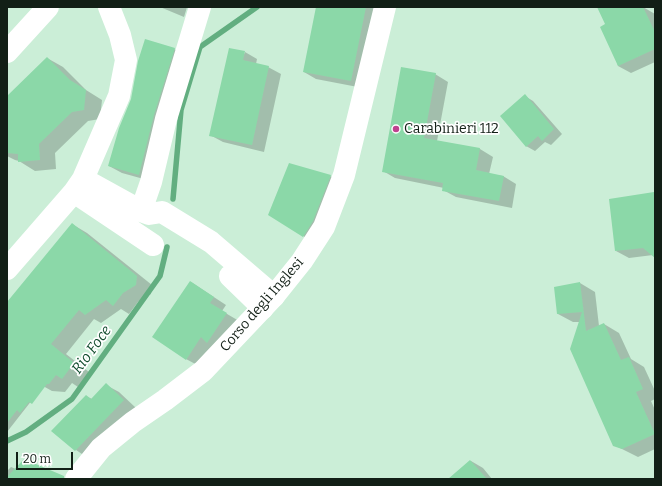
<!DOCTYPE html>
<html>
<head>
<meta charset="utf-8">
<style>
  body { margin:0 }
  #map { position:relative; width:662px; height:486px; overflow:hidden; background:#cbeed7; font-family:Bitter,serif }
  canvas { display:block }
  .frame { position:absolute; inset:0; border:8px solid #121f16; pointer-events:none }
  .scale { position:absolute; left:16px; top:452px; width:57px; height:18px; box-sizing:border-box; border:2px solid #121f16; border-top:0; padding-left:5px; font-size:12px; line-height:14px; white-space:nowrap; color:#121f16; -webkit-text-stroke:3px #fff; paint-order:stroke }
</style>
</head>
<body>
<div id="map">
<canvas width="662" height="486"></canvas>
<div class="frame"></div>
<div class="scale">20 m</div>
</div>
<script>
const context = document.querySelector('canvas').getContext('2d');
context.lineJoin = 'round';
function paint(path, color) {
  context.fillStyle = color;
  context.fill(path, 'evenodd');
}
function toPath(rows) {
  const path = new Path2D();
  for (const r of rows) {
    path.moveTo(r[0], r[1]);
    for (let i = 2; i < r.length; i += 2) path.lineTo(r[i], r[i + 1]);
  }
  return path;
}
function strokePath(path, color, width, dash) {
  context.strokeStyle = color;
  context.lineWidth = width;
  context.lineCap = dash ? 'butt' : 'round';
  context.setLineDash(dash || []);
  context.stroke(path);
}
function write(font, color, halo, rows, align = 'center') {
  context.font = font + ' Bitter,serif';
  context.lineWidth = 3.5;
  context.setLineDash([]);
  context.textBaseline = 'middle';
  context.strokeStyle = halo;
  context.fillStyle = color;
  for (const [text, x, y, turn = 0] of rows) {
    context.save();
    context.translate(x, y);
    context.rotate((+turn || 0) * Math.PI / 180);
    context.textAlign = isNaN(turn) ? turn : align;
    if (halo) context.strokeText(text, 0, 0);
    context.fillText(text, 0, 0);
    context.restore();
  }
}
paint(toPath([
  [160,7,187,7,184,17],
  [317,7,380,7,363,88,316,79,304,72],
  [604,7,643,7,655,14,655,62,631,73,618,66,607,25],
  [174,49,187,56,151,181,122,173,109,166,132,99],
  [245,52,257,59,256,64,268,67,281,74,264,152,223,142,210,135],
  [47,58,63,67,86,90,102,100,100,119,88,121,55,153,56,169,35,171,19,161,15,160,7,156,7,98],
  [435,74,448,82,437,141,480,149,493,157,489,174,503,176,516,184,512,208,456,197,443,190,444,188,395,178,383,171],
  [525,96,533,101,562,134,551,145,545,142,535,151,526,146],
  [330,176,343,183,316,243,303,236],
  [654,193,655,193,655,256,653,255,629,258,616,251],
  [72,224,87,233,152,285,151,294,138,302,129,314,121,309,101,323,94,319,66,354,89,372,78,387,72,383,65,392,52,391,43,386,7,432,7,304],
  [191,282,226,305,222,311,239,321,199,366,186,359],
  [580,283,595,292,599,326,604,324,619,333,631,359,644,367,655,391,655,399,651,401,655,410,655,449,638,457,614,445,579,322,573,322,558,314,555,288],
  [106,385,119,392,136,408,88,458,76,450,86,396,92,399],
  [471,461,483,468,492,479,450,479],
  [11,467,16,469,53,473,64,479,7,479,7,471]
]), '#0003');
strokePath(toPath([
  [173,199,181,110,200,47,257,7],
  [7,441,26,432,72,399,160,276,167,247]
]), '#62ae80', 5.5);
paint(toPath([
  [316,7,366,7,351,81,303,72],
  [597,7,643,7,655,32,655,49,618,66,600,27,605,24],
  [145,39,175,48,154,115,139,175,108,166,119,128,131,99,138,61],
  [229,48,245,51,243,60,269,66,252,145,209,136],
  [47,57,70,80,86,90,84,110,72,112,39,144,40,160,18,162,18,154,7,153,7,96],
  [401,67,436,73,424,138,480,148,476,170,504,176,499,201,442,191,443,183,382,172],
  [525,94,554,129,542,141,538,136,526,147,500,116],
  [289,163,331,175,313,221,303,237,268,215],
  [654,192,655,202,655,258,643,248,615,251,609,199],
  [72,223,137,276,136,285,123,293,113,306,106,300,85,315,79,310,51,344,74,363,62,379,56,375,49,384,47,384,32,404,29,402,20,413,17,410,7,423,7,302],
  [190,281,214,297,210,303,227,313,207,343,201,337,186,360,152,337],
  [580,282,586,331,604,323,621,360,629,357,643,389,636,392,655,434,622,449,613,446,570,349,582,312,557,314,554,287],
  [106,383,124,400,75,451,51,431,86,395,91,399],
  [24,459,64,476,64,479,7,479,7,477],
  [470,460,487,479,448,479]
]), '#8bd8a8');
strokePath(toPath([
  [109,7,120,35,126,60,119,96,83,179,141,211,149,214,162,212,211,242,274,296],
  [7,52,48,7],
  [74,192,153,245],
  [141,211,151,182,166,119,200,7],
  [7,269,74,192,83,179],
  [230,276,263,308]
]), '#fff', 22);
strokePath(toPath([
  [76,479,101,448,133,422,165,400,203,371,274,296,302,261,324,227,344,175,385,7]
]), '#fff', 22);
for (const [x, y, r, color] of [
  [396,129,4,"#be418f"]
]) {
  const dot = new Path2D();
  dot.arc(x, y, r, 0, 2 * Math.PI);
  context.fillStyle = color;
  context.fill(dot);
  strokePath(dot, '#fff', 1.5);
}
write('14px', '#121f16', '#fff', [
  ["Carabinieri 112",404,129]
], 'left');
write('14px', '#121f16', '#fff', [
  ["Corso degli Inglesi",262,305,-49]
]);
write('italic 15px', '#124d2e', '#fff', [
  ["Rio Foce",92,350,-54]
]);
</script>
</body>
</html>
